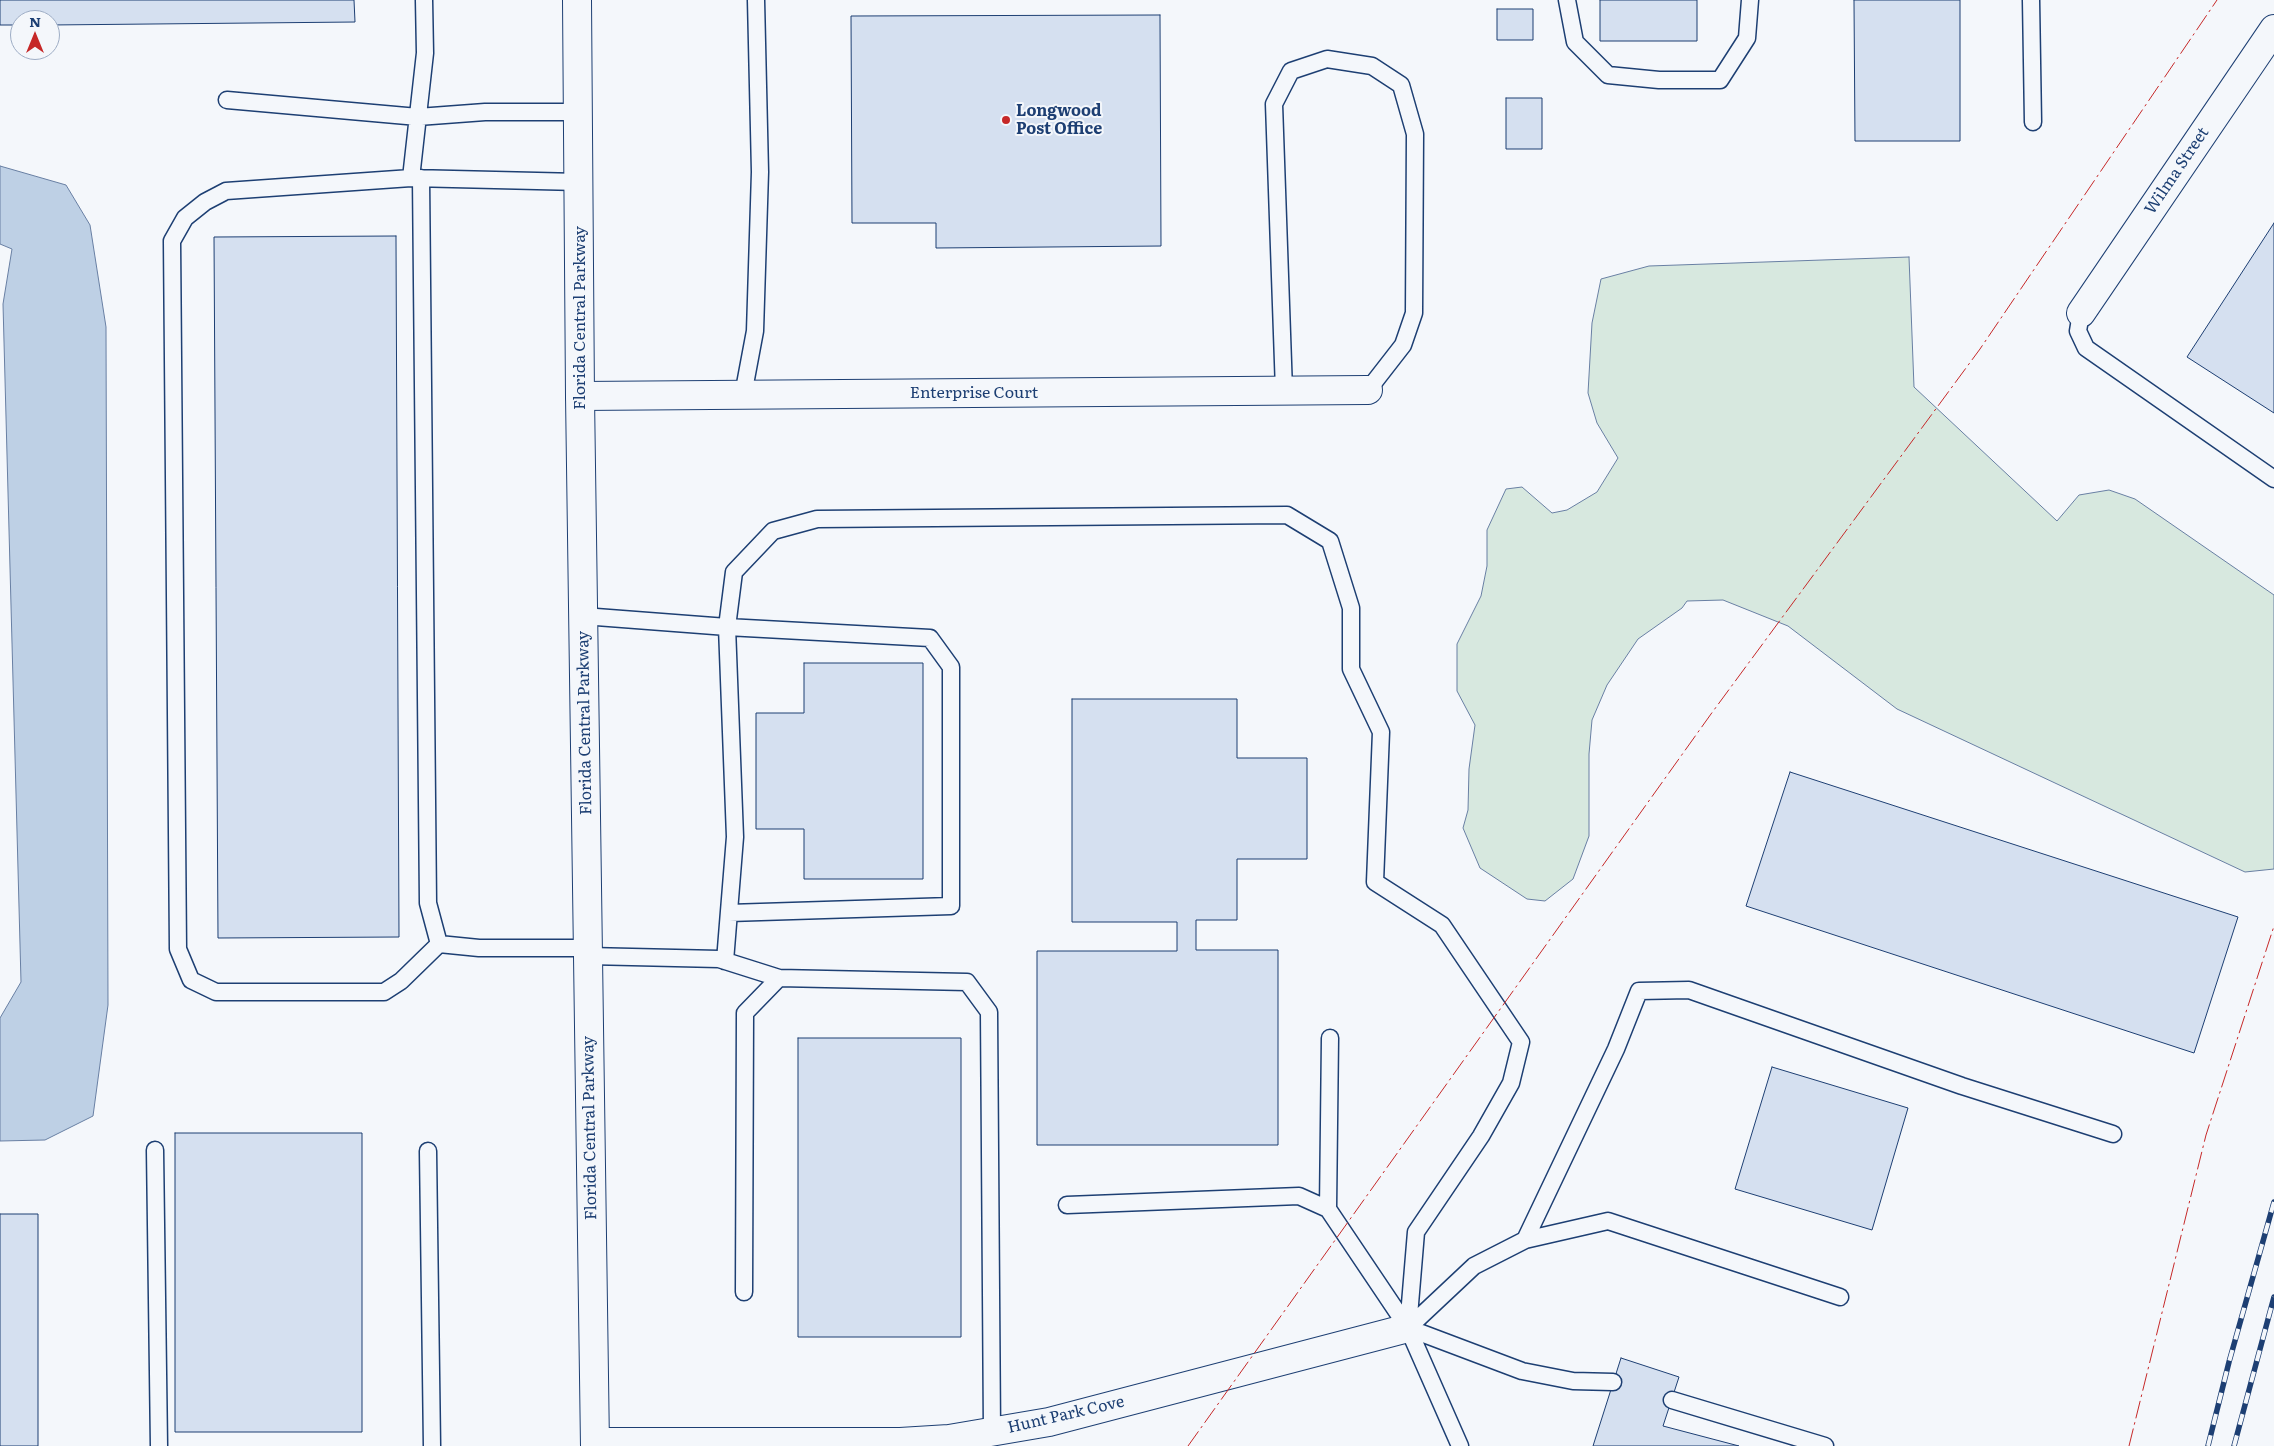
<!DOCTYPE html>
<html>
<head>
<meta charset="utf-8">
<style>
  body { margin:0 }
  #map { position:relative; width:2274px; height:1446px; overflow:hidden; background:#f4f7fb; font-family:Literata,serif }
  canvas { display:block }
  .north { position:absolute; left:10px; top:10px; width:50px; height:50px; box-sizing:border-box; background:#f4f7fb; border:1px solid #9eadc5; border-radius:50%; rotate:0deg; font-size:14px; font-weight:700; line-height:20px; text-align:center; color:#1d3f73 }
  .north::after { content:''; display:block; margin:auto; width:18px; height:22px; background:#c62828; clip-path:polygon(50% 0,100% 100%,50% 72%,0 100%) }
</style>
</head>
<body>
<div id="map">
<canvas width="2274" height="1446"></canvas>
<div class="north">N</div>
</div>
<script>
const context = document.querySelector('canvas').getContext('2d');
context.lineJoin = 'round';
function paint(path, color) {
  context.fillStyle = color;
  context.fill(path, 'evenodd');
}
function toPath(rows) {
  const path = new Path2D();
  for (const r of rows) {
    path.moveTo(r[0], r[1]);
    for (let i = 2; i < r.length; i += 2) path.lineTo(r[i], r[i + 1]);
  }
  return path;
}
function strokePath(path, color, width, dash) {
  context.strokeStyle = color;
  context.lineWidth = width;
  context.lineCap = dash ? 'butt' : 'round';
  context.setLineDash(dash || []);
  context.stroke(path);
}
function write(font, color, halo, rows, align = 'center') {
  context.font = font + ' Literata,serif';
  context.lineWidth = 4;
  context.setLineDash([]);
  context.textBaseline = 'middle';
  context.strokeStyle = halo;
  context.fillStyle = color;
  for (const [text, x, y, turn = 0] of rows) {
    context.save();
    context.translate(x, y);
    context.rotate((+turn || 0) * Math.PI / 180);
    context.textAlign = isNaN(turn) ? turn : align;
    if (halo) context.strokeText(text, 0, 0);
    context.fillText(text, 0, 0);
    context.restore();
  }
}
const green = toPath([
  [1909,257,1914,387,2057,521,2079,495,2109,490,2135,499,2274,595,2274,869,2245,872,1897,709,1788,626,1723,600,1687,601,1682,608,1638,639,1607,685,1592,720,1589,754,1589,836,1573,879,1545,901,1527,899,1480,868,1463,828,1468,810,1469,769,1475,725,1457,691,1457,644,1481,596,1487,566,1487,530,1506,489,1522,487,1552,513,1567,510,1597,492,1618,458,1597,423,1588,393,1592,323,1601,279,1649,266,1909,257]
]);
paint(green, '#d7e8df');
strokePath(green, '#687fa3', 1);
const water = toPath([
  [0,166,66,185,90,225,106,327,108,1005,93,1116,45,1140,0,1141,0,1018,21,982,3,304,12,249,0,244,0,166]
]);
paint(water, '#bed0e5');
strokePath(water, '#687fa3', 1);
const building = toPath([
  [0,0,354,0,355,22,50,25,50,20,20,20,20,25,0,25,0,0],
  [1600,0,1697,0,1697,41,1600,41,1600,0],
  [1854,0,1960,0,1960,141,1855,141,1854,0],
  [1497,9,1533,9,1533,40,1497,40,1497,9],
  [1160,15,1161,246,936,248,936,223,852,223,851,16,1160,15],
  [1506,98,1542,98,1542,149,1506,149,1506,98],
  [2274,223,2274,413,2187,357,2274,223],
  [396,236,399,937,218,938,214,237,396,236],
  [804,663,923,663,923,879,804,879,804,829,756,829,756,713,804,713,804,663],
  [1072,699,1237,699,1237,758,1307,758,1307,859,1237,859,1237,920,1196,920,1196,950,1278,950,1278,1145,1037,1145,1037,951,1177,951,1177,922,1072,922,1072,699],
  [1790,772,2238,917,2194,1053,1746,906,1790,772],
  [798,1038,961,1038,961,1337,798,1337,798,1038],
  [1772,1067,1908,1108,1872,1230,1735,1189,1772,1067],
  [175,1133,362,1133,362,1432,175,1432,175,1133],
  [0,1214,38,1214,38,1446,0,1446,0,1214],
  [1621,1358,1679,1377,1663,1426,1739,1446,1593,1446,1621,1358]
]);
paint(building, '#d5e0f0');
strokePath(building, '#1d3f73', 1);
const lane = toPath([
  [1567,0,1575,42,1608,75,1659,80,1720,80,1747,38,1750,0],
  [2031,0,2033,122],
  [227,100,418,117,485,112,578,112],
  [411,178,425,53,424,0],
  [421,178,428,903,439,944],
  [579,182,411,178,226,191,205,202,185,218,172,241,178,949,191,980,216,992,384,992,401,981,439,944,479,948,588,948],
  [2081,313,2078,331,2086,348,2274,479],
  [1284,391,1274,104,1291,71,1327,59,1372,66,1401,85,1415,134,1414,313,1403,345,1368,390],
  [743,395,755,331,760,172,756,0],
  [583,616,727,627,930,638,951,667,951,906,729,913],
  [588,956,719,959,779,978],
  [725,961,735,837,727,627,734,572,773,531,817,519,1287,515,1330,541,1351,608,1351,669,1381,732,1375,882,1442,925,1521,1042,1511,1083,1481,1136,1416,1232,1408,1328],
  [155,1150,159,1446],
  [428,1151,432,1446],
  [1067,1205,1299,1196,1328,1209,1408,1328,1460,1446],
  [1328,1209,1330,1038],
  [1525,1240,1616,1049,1639,991,1689,990,1962,1086,2113,1134],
  [744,1292,745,1013,779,978,967,982,989,1012,992,1432],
  [1408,1328,1474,1266,1525,1240,1608,1221,1840,1297],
  [1408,1328,1522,1371,1573,1381,1613,1382],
  [1672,1400,1825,1446]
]);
const street = toPath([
  [2081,313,2274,29],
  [580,396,1368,390],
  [595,1442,900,1442,949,1439,1049,1422,1408,1328]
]);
const secondary = toPath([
  [577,0,580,396,595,1446]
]);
strokePath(lane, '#1d3f73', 19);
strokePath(street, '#1d3f73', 30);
strokePath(secondary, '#1d3f73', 30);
strokePath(lane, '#f4f7fb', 16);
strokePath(street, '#f4f7fb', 28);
strokePath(secondary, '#f4f7fb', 28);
const rail = toPath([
  [2208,1446,2229,1362,2274,1202],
  [2234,1446,2274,1297]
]);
strokePath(rail, '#1d3f73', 5.5);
strokePath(rail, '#f4f7fb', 4, [11]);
strokePath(toPath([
  [1188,1446,1711,714,1980,349,2217,0],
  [2129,1446,2206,1135,2274,926]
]), '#c62828', 1, [18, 4, 2.5, 4]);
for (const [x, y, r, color] of [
  [1006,120,5,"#c62828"]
]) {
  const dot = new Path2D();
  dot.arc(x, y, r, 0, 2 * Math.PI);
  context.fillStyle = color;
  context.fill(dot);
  strokePath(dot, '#f4f7fb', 2);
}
write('bold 16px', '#1d3f73', '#f4f7fb', [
  ["Longwood",1016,111],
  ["Post Office",1016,129]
], 'left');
write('16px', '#1d3f73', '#f4f7fb', [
  ["Wilma Street",2177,171,-56],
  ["Florida Central Parkway",580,318,-90],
  ["Enterprise Court",974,393],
  ["Florida Central Parkway",585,723,-91],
  ["Florida Central Parkway",590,1128,-91],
  ["Hunt Park Cove",1066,1415,-13]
]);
</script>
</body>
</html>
